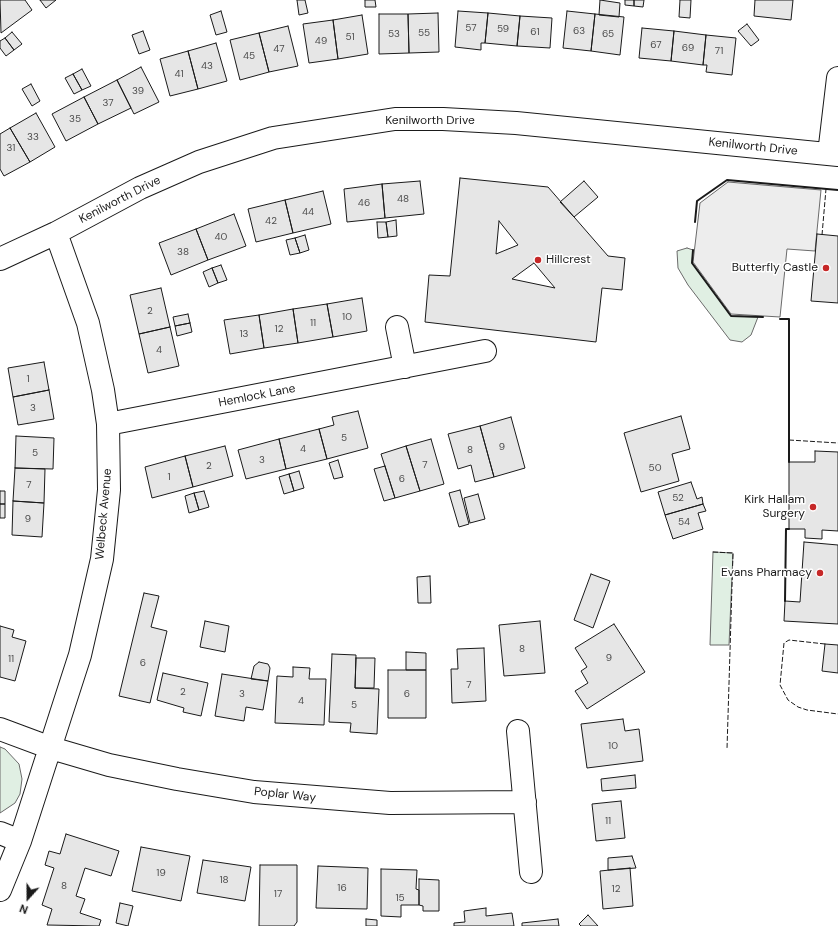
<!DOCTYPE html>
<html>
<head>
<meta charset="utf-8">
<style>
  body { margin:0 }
  #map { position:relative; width:838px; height:926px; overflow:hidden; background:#fff; font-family:"DM Sans",sans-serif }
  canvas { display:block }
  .north { position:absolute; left:8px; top:878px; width:40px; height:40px; -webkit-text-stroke:3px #fff; paint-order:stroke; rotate:201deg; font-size:11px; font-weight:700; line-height:16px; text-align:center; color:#1a1a1a }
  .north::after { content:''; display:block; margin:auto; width:14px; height:18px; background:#1a1a1a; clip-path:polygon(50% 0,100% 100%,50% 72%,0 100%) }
</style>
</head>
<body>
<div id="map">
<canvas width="838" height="926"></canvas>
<div class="north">N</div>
</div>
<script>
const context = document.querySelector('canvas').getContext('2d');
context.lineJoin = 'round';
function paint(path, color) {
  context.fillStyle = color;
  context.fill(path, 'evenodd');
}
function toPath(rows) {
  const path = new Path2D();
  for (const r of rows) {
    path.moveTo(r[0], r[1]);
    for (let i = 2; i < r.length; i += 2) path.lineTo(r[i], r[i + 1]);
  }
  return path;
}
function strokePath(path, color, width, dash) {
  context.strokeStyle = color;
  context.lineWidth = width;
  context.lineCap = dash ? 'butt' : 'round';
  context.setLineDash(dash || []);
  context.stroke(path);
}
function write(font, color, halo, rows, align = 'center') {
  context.font = font + ' "DM Sans",sans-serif';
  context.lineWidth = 3;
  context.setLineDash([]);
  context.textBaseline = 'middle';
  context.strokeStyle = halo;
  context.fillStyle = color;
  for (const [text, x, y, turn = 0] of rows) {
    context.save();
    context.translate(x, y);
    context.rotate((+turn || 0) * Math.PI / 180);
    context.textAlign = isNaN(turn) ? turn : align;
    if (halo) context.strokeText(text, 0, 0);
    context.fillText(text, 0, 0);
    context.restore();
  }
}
const green = toPath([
  [687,248,693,250,692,263,731,316,758,317,751,335,742,342,730,340,688,285,678,268,677,251,687,248],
  [713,552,733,553,729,645,710,645,713,552],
  [0,747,5,749,19,764,22,779,20,794,15,803,0,813,0,747]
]);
paint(green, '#e0efe3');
strokePath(green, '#6a6a6a', 1);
const parking = toPath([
  [728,182,821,190,815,251,787,249,780,317,731,314,693,262,700,203,728,182]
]);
paint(parking, '#ededed');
strokePath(parking, '#6a6a6a', 1);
const building = toPath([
  [0,0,25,0,32,10,1,33,0,0],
  [40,0,56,0,46,8,40,0],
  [297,0,305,0,308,13,299,15,297,0],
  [365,0,375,0,376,7,365,7,365,0],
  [600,0,620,3,619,17,599,15,600,0],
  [625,0,634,0,634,6,625,5,625,0],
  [634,0,644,0,643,7,634,6,634,0],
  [680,0,691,0,690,18,679,17,680,0],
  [755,0,793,0,791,20,754,16,755,0],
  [221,11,227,32,216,35,210,15,221,11],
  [458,11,488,13,485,43,481,43,481,50,455,47,458,11],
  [567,11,595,14,591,51,563,48,567,11],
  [438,13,439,52,409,53,408,14,438,13],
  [488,13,520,16,517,46,485,43,488,13],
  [379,14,408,14,409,53,379,54,379,14],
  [595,14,624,17,620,55,591,51,595,14],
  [362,15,368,54,338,59,333,20,362,15],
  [520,16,552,18,550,48,517,46,520,16],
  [333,20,338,59,309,63,303,24,333,20],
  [747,24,759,40,751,46,738,31,747,24],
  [288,26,298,66,269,72,259,33,288,26],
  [642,28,674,31,671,61,639,58,642,28],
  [143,31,150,50,139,54,132,35,143,31],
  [674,31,706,35,703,65,671,61,674,31],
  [12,32,22,44,14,50,5,38,12,32],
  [259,33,269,72,240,80,230,40,259,33],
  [706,35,736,38,732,75,706,72,707,65,703,65,706,35],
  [5,38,14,50,6,56,0,48,0,41,5,38],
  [216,43,227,81,198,89,188,51,216,43],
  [188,51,198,89,170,96,160,59,188,51],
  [141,67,159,102,134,114,117,80,141,67],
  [82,69,91,86,82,90,73,74,82,69],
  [73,74,82,90,74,94,65,78,73,74],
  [117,80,131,108,98,124,84,97,117,80],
  [31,84,40,101,32,106,22,89,31,84],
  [84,97,98,124,66,141,52,114,84,97],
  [36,113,55,147,30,162,10,128,36,113],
  [10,128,30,162,4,176,0,169,0,134,10,128],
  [460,178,548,187,608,256,625,258,622,290,602,288,596,342,425,322,429,275,450,276,460,178],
  [499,221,518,245,496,254,499,221],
  [534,263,555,288,512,279,534,263],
  [420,181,424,214,385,218,382,184,420,181],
  [584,181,598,197,574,217,560,202,584,181],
  [382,184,385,218,347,222,344,189,382,184],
  [323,191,331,224,293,233,285,200,323,191],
  [285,200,293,233,256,242,248,209,285,200],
  [234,214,246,246,208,260,196,229,234,214],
  [396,220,397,236,388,237,386,222,396,220],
  [377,222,386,222,388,237,378,238,377,222],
  [196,229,208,260,171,275,159,243,196,229],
  [817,234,838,236,838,303,811,301,817,234],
  [305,235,309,250,300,253,295,238,305,235],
  [295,238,300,253,290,255,286,240,295,238],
  [221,265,227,280,218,283,212,268,221,265],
  [212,268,218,283,209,287,203,272,212,268],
  [161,288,170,327,139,334,130,295,161,288],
  [362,298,367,331,333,337,327,304,362,298],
  [327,304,333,337,298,343,293,309,327,304],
  [293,309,298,343,264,348,259,315,293,309],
  [188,314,190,323,175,326,173,317,188,314],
  [259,315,264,348,230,354,224,320,259,315],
  [190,323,192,332,177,336,175,326,190,323],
  [170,327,179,366,148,373,139,334,170,327],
  [44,362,49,390,13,397,8,368,44,362],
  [49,390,54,419,18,425,13,397,49,390],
  [358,411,368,448,327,459,319,429,334,425,332,417,358,411],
  [681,416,690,449,672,454,679,481,641,492,624,433,681,416],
  [511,417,525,468,494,477,480,426,511,417],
  [480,426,494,477,475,482,471,465,458,469,448,434,480,426],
  [319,429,327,459,286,469,279,439,319,429],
  [16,436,54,438,53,469,15,468,16,436],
  [279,439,286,469,246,479,238,450,279,439],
  [431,439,444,484,420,491,406,446,431,439],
  [225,446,233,476,193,487,185,456,225,446],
  [406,446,420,491,395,498,381,454,406,446],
  [815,451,838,452,838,531,822,530,822,539,805,538,805,529,789,529,789,462,815,462,815,451],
  [185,456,193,487,152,498,145,467,185,456],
  [338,460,343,477,334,479,329,463,338,460],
  [385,466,395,498,384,501,374,469,385,466],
  [15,468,45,469,44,503,13,501,15,468],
  [299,471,304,488,294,491,289,474,299,471],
  [289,474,294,491,284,494,279,477,289,474],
  [691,482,697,499,702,497,703,504,665,515,658,492,691,482],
  [460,490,469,524,459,527,449,493,460,490],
  [0,491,5,491,5,504,0,504,0,491],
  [204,491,209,507,199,510,194,493,204,491],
  [194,493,199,510,189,513,185,496,194,493],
  [478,494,485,519,470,523,464,498,478,494],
  [13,501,44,503,42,537,12,535,13,501],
  [0,504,5,504,5,518,0,518,0,504],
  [703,504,706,511,698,513,703,529,673,539,665,515,703,504],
  [804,542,838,545,838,624,784,621,785,601,800,602,804,542],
  [591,574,610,581,593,628,574,620,591,574],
  [430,576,431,603,418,603,417,577,430,576],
  [144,593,159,596,151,627,167,631,150,703,119,696,144,593],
  [205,621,229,626,225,652,200,647,205,621],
  [540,621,545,673,504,676,499,625,540,621],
  [614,624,645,672,587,709,575,691,588,683,581,671,587,667,575,648,614,624],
  [0,626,14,630,12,637,26,641,15,681,0,677,0,626],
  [825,644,838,645,838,673,822,671,825,644],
  [484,648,486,701,452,703,451,669,458,669,457,649,484,648],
  [406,652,426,653,426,670,406,670,406,652],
  [332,654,356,655,355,688,379,689,377,734,350,732,351,723,329,722,332,654],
  [356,658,375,658,374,688,355,688,356,658],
  [259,662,268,664,270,668,268,681,251,679,254,666,259,662],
  [293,667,310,668,309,679,326,679,324,725,275,723,277,676,293,677,293,667],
  [388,670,426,670,426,718,388,718,388,670],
  [163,673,208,683,201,716,183,712,184,708,157,700,163,673],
  [222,674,268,681,263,710,246,707,244,721,215,716,222,674],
  [623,719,625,731,639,729,643,761,587,768,581,724,623,719],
  [635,775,636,788,602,791,601,779,635,775],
  [621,801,625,838,596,841,592,804,621,801],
  [66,834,119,851,111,876,85,868,76,896,85,899,80,913,101,920,99,926,47,925,52,909,42,905,54,868,45,865,49,851,60,854,66,834],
  [141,847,190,856,181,901,132,891,141,847],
  [632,856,636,868,608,870,608,858,632,856],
  [203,860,251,867,245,901,197,893,203,860],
  [260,865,297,865,297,922,294,926,259,926,260,865],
  [318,866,368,868,367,909,316,908,318,866],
  [630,868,633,906,603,909,600,871,630,868],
  [381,869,417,870,416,889,419,890,419,905,401,905,401,917,381,916,381,869],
  [419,879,439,880,439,911,423,911,423,906,419,905,419,879],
  [120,903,133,906,128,926,116,923,120,903],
  [486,908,486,916,512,913,514,926,454,926,454,923,465,922,464,911,486,908],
  [588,915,598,926,581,926,579,924,588,915],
  [366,919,377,920,377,926,366,926,366,919],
  [558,919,559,926,522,926,522,923,558,919]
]);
paint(building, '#e6e6e6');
strokePath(building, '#1a1a1a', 1);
const street = toPath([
  [829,154,838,78],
  [0,259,56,233,140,188,199,162,273,138,395,119,443,119,516,123,838,155],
  [397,327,405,367],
  [108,424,485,351],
  [0,729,51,748,109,765,177,779,254,792,390,803,525,802],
  [518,731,531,872],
  [0,833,20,841],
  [0,890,20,841,80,655,102,559,109,490,108,424,103,390,88,323,56,233]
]);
strokePath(street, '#1a1a1a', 24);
strokePath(street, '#fff', 22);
strokePath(toPath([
  [822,235,826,189],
  [789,440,838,443],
  [713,552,733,553,727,749],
  [825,644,789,640,784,643,780,685,788,700,798,707,807,710,838,714]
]), '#1a1a1a', 1, [5, 2]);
strokePath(toPath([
  [695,222,697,201,727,180,838,190],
  [693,250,692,263,731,316,763,317],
  [780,319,789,319,789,462],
  [785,601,786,529,789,529]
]), '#1a1a1a', 2);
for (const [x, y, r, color] of [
  [538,260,4,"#c62828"],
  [826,268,4,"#c62828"],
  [813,507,4,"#c62828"],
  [820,573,4,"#c62828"]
]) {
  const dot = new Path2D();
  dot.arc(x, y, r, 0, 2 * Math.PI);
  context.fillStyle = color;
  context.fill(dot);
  strokePath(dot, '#fff', 1.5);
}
write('10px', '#4d4d4d', null, [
  ["57",471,28],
  ["59",503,29],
  ["63",579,31],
  ["61",535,32],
  ["55",424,33],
  ["53",394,34],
  ["65",608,34],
  ["51",350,37],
  ["49",321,41],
  ["67",656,45],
  ["69",688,48],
  ["47",279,49],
  ["71",719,51],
  ["45",249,56],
  ["43",207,66],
  ["41",179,74],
  ["39",138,91],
  ["37",108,103],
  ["35",75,119],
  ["33",33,137],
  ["31",11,148],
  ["48",403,199],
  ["46",364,203],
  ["44",308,212],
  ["42",271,221],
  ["40",221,237],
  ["38",183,252],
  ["2",150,311],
  ["10",347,317],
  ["11",313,323],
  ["12",279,329],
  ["13",244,334],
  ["4",159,350],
  ["1",28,379],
  ["3",33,408],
  ["5",344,438],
  ["9",502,447],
  ["4",303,449],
  ["8",470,450],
  ["5",35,453],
  ["3",262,460],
  ["7",425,465],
  ["2",209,466],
  ["50",655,468],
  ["1",169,477],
  ["6",402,479],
  ["7",29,485],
  ["52",678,498],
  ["9",28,519],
  ["54",684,522],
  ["8",522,649],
  ["9",609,658],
  ["11",11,659],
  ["6",143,663],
  ["7",469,685],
  ["2",183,692],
  ["3",242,694],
  ["6",407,694],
  ["4",301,701],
  ["5",354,705],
  ["10",613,746],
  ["11",608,821],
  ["19",161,873],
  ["18",224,880],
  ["8",64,886],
  ["16",342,888],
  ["12",616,889],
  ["17",278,894],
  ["15",400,898]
]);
write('12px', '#1a1a1a', '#fff', [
  ["Kenilworth Drive",430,121],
  ["Kenilworth Drive",753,147,6],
  ["Kenilworth Drive",120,200,-27],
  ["Hemlock Lane",257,396,-11],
  ["Welbeck Avenue",104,514,-85],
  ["Poplar Way",285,795,6]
]);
write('12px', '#1a1a1a', '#fff', [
  ["Hillcrest",546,260,"left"],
  ["Butterfly Castle",818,268],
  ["Kirk Hallam",805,500],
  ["Surgery",805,514],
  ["Evans Pharmacy",812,573]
], 'right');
</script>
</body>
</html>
